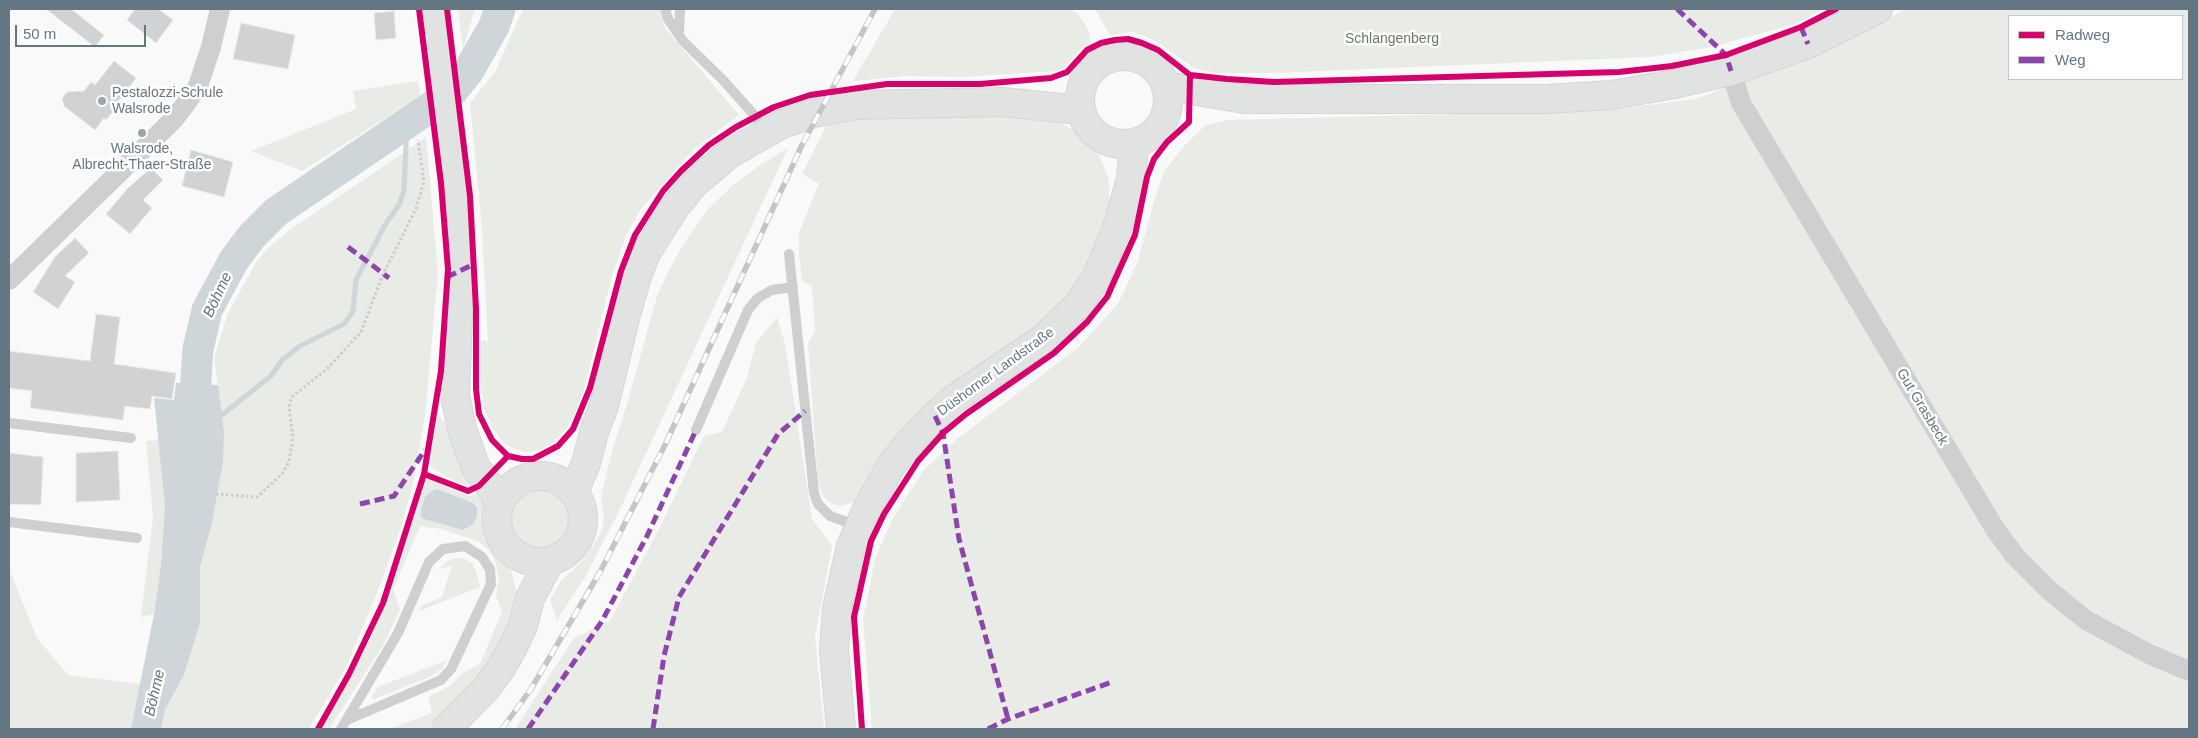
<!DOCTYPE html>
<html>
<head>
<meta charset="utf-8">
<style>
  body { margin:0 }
  #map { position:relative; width:2198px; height:738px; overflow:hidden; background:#f9f9f9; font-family:Helvetica,sans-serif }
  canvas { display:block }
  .frame { position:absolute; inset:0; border:10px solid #657683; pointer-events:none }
  .legend { position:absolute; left:2008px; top:15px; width:175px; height:65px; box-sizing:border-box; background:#fff; border:1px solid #c1c8cd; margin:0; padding:6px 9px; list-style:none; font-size:15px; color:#657683 }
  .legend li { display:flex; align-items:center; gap:10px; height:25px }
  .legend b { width:25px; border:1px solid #c1c8cd }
  .scale { position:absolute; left:15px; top:25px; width:131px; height:22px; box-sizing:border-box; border:2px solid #657683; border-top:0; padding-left:6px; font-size:15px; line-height:18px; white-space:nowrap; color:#657683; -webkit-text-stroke:4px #fff; paint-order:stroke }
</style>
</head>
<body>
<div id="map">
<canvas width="2198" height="738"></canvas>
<div class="frame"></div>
<ul class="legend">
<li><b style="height:6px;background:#d6006c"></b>Radweg</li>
<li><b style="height:6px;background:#8e44ad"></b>Weg</li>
</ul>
<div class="scale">50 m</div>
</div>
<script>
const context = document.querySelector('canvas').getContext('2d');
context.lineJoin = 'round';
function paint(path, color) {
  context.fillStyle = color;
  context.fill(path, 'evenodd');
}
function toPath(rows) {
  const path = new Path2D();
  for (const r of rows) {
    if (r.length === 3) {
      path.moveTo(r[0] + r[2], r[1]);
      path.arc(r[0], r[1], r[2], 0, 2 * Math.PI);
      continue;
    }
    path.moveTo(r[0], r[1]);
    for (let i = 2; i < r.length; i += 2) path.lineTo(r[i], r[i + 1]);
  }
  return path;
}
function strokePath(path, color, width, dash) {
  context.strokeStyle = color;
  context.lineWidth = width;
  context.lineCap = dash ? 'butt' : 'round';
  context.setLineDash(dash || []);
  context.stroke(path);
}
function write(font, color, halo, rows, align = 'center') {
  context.font = font + ' Helvetica,sans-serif';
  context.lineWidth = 5;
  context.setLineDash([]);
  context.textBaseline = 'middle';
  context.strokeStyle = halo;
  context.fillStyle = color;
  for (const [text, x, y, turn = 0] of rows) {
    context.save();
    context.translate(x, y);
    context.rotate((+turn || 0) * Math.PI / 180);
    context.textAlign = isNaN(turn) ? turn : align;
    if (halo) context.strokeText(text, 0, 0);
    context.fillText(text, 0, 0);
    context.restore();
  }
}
paint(toPath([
  [458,9,475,9,463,49],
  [523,9,659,9,665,28,739,115,694,149,641,209,627,234,612,275,583,393,575,414,566,429,553,443,540,450,528,452,518,450,504,444,492,427,483,406,480,376,480,340,488,341,482,228,470,103,495,72],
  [895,9,1068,9,1077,13,1086,25,1090,35,1090,45,1081,49,1064,68,1057,71,962,77,907,76,853,81],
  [1095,9,1824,9,1798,23,1712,47,1650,57,1273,73,1216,73,1194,68,1154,40,1133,32,1110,35],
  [1907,9,2189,9,2189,729,872,729,863,620,875,559,893,518,923,471,958,438,1079,347,1118,304,1138,261,1155,198,1164,171,1185,145,1206,125,1228,120,1610,110,1695,99,1810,57],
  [2009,16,2182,16,2182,79,2009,79],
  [418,81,420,96,302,171,251,151,356,109,353,91],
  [1048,114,1085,138,1099,155,1109,180,1109,209,1101,241,1084,276,1063,305,858,501,842,506,832,504,823,496,818,482,808,344,815,331,812,286,802,281,799,253,799,233,819,183,802,174,829,120,849,116],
  [426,137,438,273,425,416,412,488,401,527,379,588,346,667,309,729,161,729,165,710,184,675,200,623,200,567,212,523,224,431,214,358,228,313,256,263,268,248,290,230],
  [788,148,621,507,584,579,557,620,550,600,561,581,583,560,601,533,604,520,601,496,613,448,628,401,657,296,671,266,687,239,710,207,732,186,760,165],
  [777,317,785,344,812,519,832,546,815,636,824,729,515,729,574,638,610,621,660,527,704,436,722,432,747,378,756,343],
  [438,416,448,425,476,480,467,485,459,484,431,467,429,459],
  [159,440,165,505,161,565,154,614,141,617,153,517,146,441],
  [430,479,470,496,481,491,486,512,487,533,511,570,517,593,515,610,505,638,475,684,429,729,389,729,432,713,428,697,450,686,462,673,480,664,502,612,496,595,499,578,495,561,489,550,477,541,441,529,420,526,393,590,400,609,384,644,329,729,322,729,373,634,407,538,422,484,425,480],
  [539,518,35],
  [455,558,462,558,472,563,476,571,480,587,419,611,421,606,442,597,452,565,437,570,448,561],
  [9,569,37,638,68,675,141,684,131,729,9,729],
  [447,660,442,669,430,677,374,699,371,698,378,687]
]), '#e8ebe6');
paint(toPath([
  [176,383,218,385,224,431,223,461,212,523,200,567,200,623,184,675,165,710,161,729,131,729,154,614,161,565,165,505,154,398,174,400],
  [437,489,473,503,477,508,477,516,473,524,463,530,421,518,421,510,425,497,432,491]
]), '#ced6d9');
strokePath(toPath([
  [218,418,271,376,282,360,300,346,344,324,353,311,356,280,385,225,399,205,404,191,407,124]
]), '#ced6d9', 5);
strokePath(toPath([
  [193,425,198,349,207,310,234,260,252,236,276,212,450,94,468,72,494,26,500,9]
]), '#ced6d9', 31);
const building = toPath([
  [46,9,71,9,104,35,95,47,46,9],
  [135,9,158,9,173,20,156,43,127,20,135,9],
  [394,11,396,38,376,40,374,13,394,11],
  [241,23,295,35,288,69,233,59,241,23],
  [114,61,136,78,117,103,119,104,106,120,104,118,95,130,64,106,62,98,67,92,84,91,91,82,95,85,114,61],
  [191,150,233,162,224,197,182,186,191,150],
  [151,168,163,180,143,200,152,208,130,234,106,214,128,188,151,168],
  [75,238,89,253,65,276,75,282,58,309,33,292,55,257,75,238],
  [96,314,120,317,114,364,176,373,172,399,152,396,150,409,125,406,123,420,30,408,32,391,9,388,9,351,90,361,96,314],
  [118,451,120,500,76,502,76,453,118,451],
  [9,453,43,457,41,505,9,504,9,453]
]);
paint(building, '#d0d2d3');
strokePath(building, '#e8e8e8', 1);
const secondary = toPath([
  [433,9,458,208,460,270,455,395,462,429,476,468,494,491,498,504],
  [1124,100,44],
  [1166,86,1245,99,1548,99,1611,95,1675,84,1731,71,1808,44,1878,9],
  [540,519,43],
  [574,492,586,463,595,429,604,406,625,318,637,276,646,253,675,207,695,183,729,154,782,124,814,113,855,105,1003,102,1081,110],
  [446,729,484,691,500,670,513,647,523,626,530,598,550,561],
  [841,729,834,651,837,608,851,546,868,507,891,466,909,443,935,416,954,399,1043,339,1079,304,1096,278,1116,231,1131,179,1134,143]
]);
strokePath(secondary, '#d5d6d7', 30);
strokePath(toPath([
  [216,494,257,497,282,474,289,462,293,438,289,407,292,397,328,368,361,332,383,274,416,209,424,181,418,140]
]), '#cbcccd', 3, [2.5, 2.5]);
strokePath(toPath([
  [665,9,668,19,683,41,723,80,755,116,764,133],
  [679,32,680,9],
  [789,254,814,493,818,504,830,516,858,526],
  [9,423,131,438],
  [696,430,748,310,758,298,772,290,793,287],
  [9,522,137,538],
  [341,729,398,633,429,562,443,549,465,546,482,557,490,569,491,584,451,669,441,680,347,720]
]), '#cecfd0', 10);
strokePath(toPath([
  [1731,71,1741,103,1995,529,2015,556,2050,591,2086,620,2149,654,2189,671],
  [9,280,174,119,184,106,198,86,211,47,220,9]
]), '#cecfd0', 20);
strokePath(secondary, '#e1e2e2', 28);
const rail = toPath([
  [502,729,531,689,600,572,665,445,802,145,875,9]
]);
strokePath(rail, '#c3c5c6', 5.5);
strokePath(rail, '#fff', 4, [11]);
strokePath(toPath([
  [1677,9,1726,55,1731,71],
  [1801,27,1808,44],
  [348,247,389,278],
  [447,277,474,264],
  [935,416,943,433,959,539,1008,719],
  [360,504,394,496,425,450],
  [528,729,602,621,647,536,696,430],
  [653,729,664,656,679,597,778,434,805,411],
  [988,729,1008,719,1112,682]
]), '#8e44ad', 5, [10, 5]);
strokePath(toPath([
  [447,9,470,196,476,309,476,389,479,414,492,440,508,456,522,459,533,459,558,446,573,429,590,388,621,271,635,235,663,191,681,171,709,145,736,127,774,107,810,95,887,84,980,84,1051,78,1067,72,1087,50,1101,43,1115,40,1128,39,1142,43,1158,50,1190,75,1227,79,1274,82,1619,72,1672,66,1726,55,1801,27,1836,9],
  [424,474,468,491,479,486,508,456],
  [318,729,349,674,383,603,424,474,441,371,448,269,441,183,419,9],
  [862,729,854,617,871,541,884,514,918,461,943,433,966,414,1054,353,1087,322,1107,297,1135,235,1147,177,1154,159,1167,142,1189,122,1190,75]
]), '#d6006c', 6);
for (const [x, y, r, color] of [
  [102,101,5,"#99a4ac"],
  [142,133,5,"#99a4ac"]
]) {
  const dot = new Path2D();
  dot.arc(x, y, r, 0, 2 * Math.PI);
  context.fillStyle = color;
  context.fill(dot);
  strokePath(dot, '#fff', 2);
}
write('14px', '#687a64', '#fff', [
  ["Schlangenberg",1392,39]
]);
write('14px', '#657683', '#fff', [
  ["Pestalozzi-Schule",112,93],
  ["Walsrode",112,109],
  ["Walsrode,",142,149,"center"],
  ["Albrecht-Thaer-Straße",142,165,"center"]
], 'left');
write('14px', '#657683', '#fff', [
  ["Düshorner Landstraße",996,372,-36],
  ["Gut Grasbeck",1922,407,59]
]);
write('italic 15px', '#60757c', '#fff', [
  ["Böhme",218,295,-65],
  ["Böhme",155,693,-77]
]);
</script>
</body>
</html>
